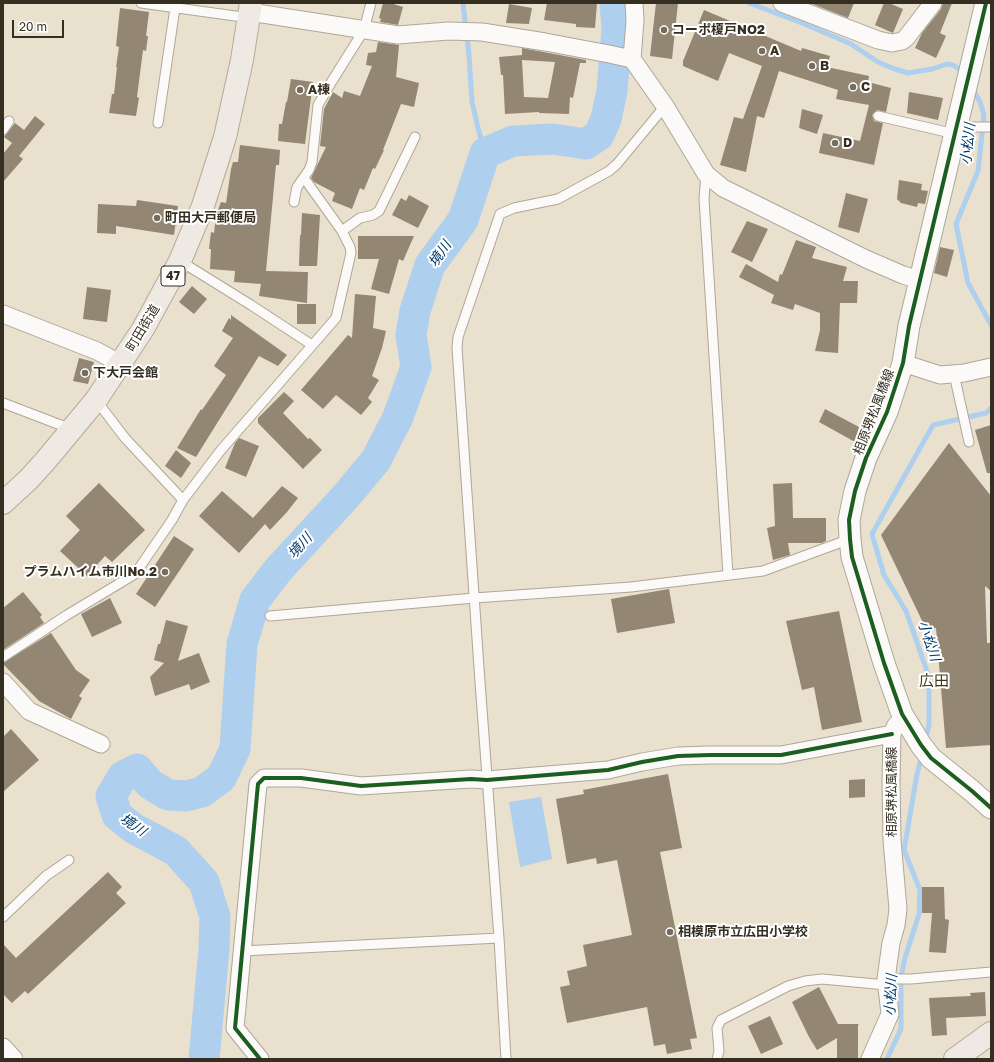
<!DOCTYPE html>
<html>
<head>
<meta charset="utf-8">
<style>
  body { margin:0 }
  #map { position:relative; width:994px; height:1062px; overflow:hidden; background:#e9e0cd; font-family:"Golos Text",sans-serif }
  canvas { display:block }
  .frame { position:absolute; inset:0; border:4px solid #352f21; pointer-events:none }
  .scale { position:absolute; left:12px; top:20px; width:52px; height:18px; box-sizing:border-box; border:2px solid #352f21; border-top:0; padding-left:5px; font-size:12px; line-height:14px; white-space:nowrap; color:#352f21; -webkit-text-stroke:3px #fff; paint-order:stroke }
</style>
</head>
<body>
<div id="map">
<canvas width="994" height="1062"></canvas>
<div class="frame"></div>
<div class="scale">20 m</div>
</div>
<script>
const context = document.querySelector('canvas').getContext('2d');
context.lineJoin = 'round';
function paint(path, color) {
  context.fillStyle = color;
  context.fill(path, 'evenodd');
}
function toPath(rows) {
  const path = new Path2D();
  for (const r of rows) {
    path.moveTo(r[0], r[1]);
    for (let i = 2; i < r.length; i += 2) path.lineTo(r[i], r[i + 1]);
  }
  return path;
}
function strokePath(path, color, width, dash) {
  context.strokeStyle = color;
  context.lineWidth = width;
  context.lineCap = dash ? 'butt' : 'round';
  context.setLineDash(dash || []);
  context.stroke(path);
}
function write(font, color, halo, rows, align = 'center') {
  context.font = font + ' "Golos Text","Noto Sans JP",sans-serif';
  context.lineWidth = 4;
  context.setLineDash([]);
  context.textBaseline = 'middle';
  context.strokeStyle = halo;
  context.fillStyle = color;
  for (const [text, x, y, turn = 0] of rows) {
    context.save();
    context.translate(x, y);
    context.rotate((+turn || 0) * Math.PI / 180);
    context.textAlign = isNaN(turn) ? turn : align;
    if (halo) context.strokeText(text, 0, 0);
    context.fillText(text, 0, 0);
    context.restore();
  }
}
paint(toPath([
  [541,797,552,859,520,867,509,802]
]), '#aecfee');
strokePath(toPath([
  [463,3,469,55,472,102,479,132,485,153],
  [749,3,802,23,851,44,878,62,892,68,908,73,932,69,947,64,953,65,959,69,963,75],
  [972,88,980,102,984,115,978,171,956,224,968,283,991,325],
  [925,741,929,725,929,677,906,611,884,575,872,534,933,425,986,413,991,408],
  [887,1059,901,1029,901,977,905,958,919,914,920,890,904,850,917,774,922,755]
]), '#aecfee', 5);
strokePath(toPath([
  [204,1059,214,949,215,917,204,882,176,851,133,828,117,815,111,796,123,776,137,769,150,784,168,795,186,796,202,792,221,778,235,749,242,644,255,600,278,570,347,495,376,460,398,417,416,367,411,335,415,311,430,265,463,220,485,153,513,141,553,139,586,144,599,135,606,119,612,91,617,29,615,3]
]), '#aecfee', 31);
paint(toPath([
  [383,3,390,3,403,7,398,25,380,22,381,19,379,18],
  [547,3,597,3,595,28,576,27,576,24,544,20],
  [656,3,678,3,672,59,650,56],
  [810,3,854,3,848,18],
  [884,3,889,3,903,9,893,33,875,25],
  [943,3,952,3,940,33,946,36,936,58,915,48,922,33,941,9],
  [509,4,532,8,529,24,506,23],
  [120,8,149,12,146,36,148,36,146,51,143,50,137,97,139,98,136,116,109,113,112,94,114,94,117,67,116,67,119,47,116,46],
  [704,10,801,51,802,48,830,56,827,67,869,76,868,82,891,88,886,112,877,110,872,115,874,121,883,123,874,165,819,153,823,133,860,141,869,105,836,99,838,90,779,71,764,118,757,116,746,172,720,165,734,117,743,119,762,66,729,53,718,81,683,66,683,61],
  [378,42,399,45,396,77,419,83,414,107,401,104,383,150,384,150,375,169,373,168,364,190,360,188,352,209,332,201,335,193,314,182,311,178,326,147,320,146,324,109,333,92,342,98,344,91,360,96,372,66,366,65,368,53,376,52],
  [522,48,586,60,586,63,580,63,573,98,570,97,569,114,539,113,539,112,505,114,503,75,501,75,499,57,522,55],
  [522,60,555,62,548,98,524,97],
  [291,79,313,82,305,144,278,141,279,124,282,124,286,102,287,102],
  [909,92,943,98,938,120,907,113],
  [802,109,823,115,817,134,799,128],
  [35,116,45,124,19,156,23,159,3,182,3,154,12,143,4,137,15,123,24,130],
  [240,145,280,150,279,165,276,165,266,271,308,272,307,303,259,296,261,284,234,282,235,271,210,269,211,249,209,249,211,232,214,233,216,215,221,202,226,203,231,169,233,162,238,162],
  [899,180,922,184,921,190,928,191,925,204,918,203,917,207,901,203,897,199],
  [846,193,868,199,859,233,838,227],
  [409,195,429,206,418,228,392,215,401,198,406,201],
  [137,200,178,206,174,235,116,226,116,234,97,233,98,204,136,206],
  [302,213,320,215,317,266,299,266,300,235,301,235],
  [747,221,768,229,752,262,731,252],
  [358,236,414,236,403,261,399,259,389,294,371,289,379,259,358,259],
  [796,240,816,247,812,258,847,267,843,281,858,281,857,303,840,303,838,353,815,351,820,330,820,313,795,304,793,310,771,303,774,295,739,277,746,264,778,282,780,274,782,275],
  [940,247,954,250,947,277,934,273],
  [192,286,207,299,194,314,179,302],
  [87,287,111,290,107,322,83,319],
  [355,294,376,296,373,328,386,331,382,348,372,376,379,380,368,398,372,402,361,415,336,395,323,409,301,390,348,335,352,338],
  [297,304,316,304,316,324,297,324],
  [231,315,287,355,278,366,259,356,196,457,177,448,201,409,202,410,226,375,214,366,233,338,222,331,229,318,231,320],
  [79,358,94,362,88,384,73,381],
  [284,392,294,401,283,413,308,439,310,438,322,450,303,469,258,423,258,418],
  [825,409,859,427,855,442,819,422],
  [991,425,991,473,987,473,975,430],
  [239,438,259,446,246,477,225,468,235,443],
  [949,443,991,496,991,591,985,586,987,643,991,643,991,745,946,748,936,628,926,629,881,535],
  [176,450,191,463,181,478,165,466],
  [99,483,145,530,112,562,105,556,87,576,60,551,80,530,66,516],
  [792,483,793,518,826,518,826,541,822,543,788,543,790,555,773,560,767,528,775,526,773,484],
  [282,486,298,498,287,512,270,530,265,524,239,553,199,516,222,491,253,518],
  [174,536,194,549,155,607,136,594],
  [669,589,675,623,617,633,611,599],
  [23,592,42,615,40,617,44,623,3,650,3,608],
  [110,598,122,623,92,637,81,614],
  [839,611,862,722,822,730,814,687,802,690,786,621],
  [166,620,188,626,178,661,199,653,210,682,191,690,189,684,155,696,150,677,164,663,154,660,158,644,160,644],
  [51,633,76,670,90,680,79,696,82,698,71,719,39,701,4,665,3,666,3,663],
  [11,729,39,760,3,792,3,737],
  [668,774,682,848,660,852,697,1038,690,1039,692,1049,667,1054,665,1044,654,1046,647,1007,567,1023,560,987,570,985,567,971,587,966,583,945,632,935,617,860,597,864,596,858,567,864,556,799,584,794,583,790],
  [865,779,865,797,849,798,849,780],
  [108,872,122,887,116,893,126,903,28,994,25,991,12,1003,3,994,3,944,16,958],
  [922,887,944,887,945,919,949,920,946,953,929,952,932,913,922,913],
  [819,987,838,1024,859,1024,858,1025,858,1058,837,1059,837,1038,817,1050,809,1037,792,1002],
  [985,992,986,1016,946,1018,947,1035,932,1036,929,998,971,996,970,993],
  [770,1016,783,1044,761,1054,748,1026]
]), '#938672');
const service = toPath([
  [141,3,250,18],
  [878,116,955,134],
  [158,123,175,8],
  [957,127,991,127],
  [3,130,9,121],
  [706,174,704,199,728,575],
  [294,202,297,187,309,170,312,162,318,105,332,81,364,30,371,3],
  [342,231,360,218,373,215,379,211,415,137],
  [180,261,251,305,312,345],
  [954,374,969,442],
  [96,400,125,438,183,500],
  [3,403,71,429],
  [270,616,474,598,631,587,763,571,850,539],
  [3,657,67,615,135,574,172,520,183,500,221,450,336,318,351,253,350,247,342,231,304,178],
  [3,917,46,876,69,860],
  [499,938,506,1059],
  [242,951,499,938,480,682,457,348,458,337,500,214,514,208,558,199,609,171,617,164,665,106],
  [886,979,911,979,991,972],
  [717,1059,719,1051,717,1028,721,1020,788,986,805,981,822,979,886,985]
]);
const minor = toPath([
  [782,3,878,40,892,43,902,41,906,38,933,3],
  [250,12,398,35,448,31,482,32,545,42,609,54,632,59,665,106,706,174,723,188,866,259,903,275,920,280],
  [632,59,635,20,634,3],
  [3,314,97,351,121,364],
  [903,363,940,375,964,373,991,367],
  [3,682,29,711,101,744],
  [3,1047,14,1059],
  [260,1059,235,1028,258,784,264,778,301,778,361,786,471,779,487,780,608,770,642,762,678,756,710,755,781,755,892,734],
  [870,1059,890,1014,886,979,891,943,896,925,898,909,892,840,891,782,892,734,896,725]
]);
const tertiary = toPath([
  [986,3,920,280,909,326,903,363,887,412,866,458,855,491,849,520,850,539,852,557,884,663,902,714,921,745,931,758,972,791,991,808]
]);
const primary = toPath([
  [3,503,29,479,47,459,96,400,143,329,180,261,203,206,225,137,242,60,251,3],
  [955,1059,991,1033]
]);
strokePath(service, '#aea799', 11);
strokePath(minor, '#aea799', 19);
strokePath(tertiary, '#aea799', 23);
strokePath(primary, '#b5aa99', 24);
strokePath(service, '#fcfaf8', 9);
strokePath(minor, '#fcfaf8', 17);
strokePath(tertiary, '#fcfaf8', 21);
strokePath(primary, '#eee9e2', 22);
strokePath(toPath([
  [986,3,920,280,909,326,903,363,887,412,866,458,855,491,849,520,850,539,852,557,884,663,902,714,921,745,931,758,972,791,991,808],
  [260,1059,235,1028,258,784,264,778,301,778,361,786,471,779,487,780,608,770,642,762,678,756,710,755,781,755,892,734]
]), '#1b5e20', 4);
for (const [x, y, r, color] of [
  [664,30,4,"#746d5d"],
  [762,51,4,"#746d5d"],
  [812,66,4,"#746d5d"],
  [853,87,4,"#746d5d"],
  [300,90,4,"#746d5d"],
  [835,143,4,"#746d5d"],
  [157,218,4,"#746d5d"],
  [85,373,4,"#746d5d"],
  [165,572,4,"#746d5d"],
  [670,932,4,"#746d5d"]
]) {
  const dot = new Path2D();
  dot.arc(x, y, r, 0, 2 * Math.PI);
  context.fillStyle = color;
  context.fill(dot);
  strokePath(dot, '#fff', 1.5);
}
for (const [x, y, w] of [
  [173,276,24]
]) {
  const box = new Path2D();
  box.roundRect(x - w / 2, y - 10, w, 20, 3);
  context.fillStyle = '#fff';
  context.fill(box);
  strokePath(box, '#352f21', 1);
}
write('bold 12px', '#352f21', null, [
  ["47",173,276]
]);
write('bold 13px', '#352f21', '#fff', [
  ["コーポ榎戸NO2",672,30],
  ["A",770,51],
  ["B",820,66],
  ["C",861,87],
  ["A棟",308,90],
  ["D",843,143],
  ["町田大戸郵便局",165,218],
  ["下大戸会館",93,373],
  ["プラムハイム市川No.2",157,572,"right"],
  ["相模原市立広田小学校",678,932]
], 'left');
write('13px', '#352f21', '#fff', [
  ["町田街道",143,328,-59],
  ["相原堺松風橋線",874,412,-69],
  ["相原堺松風橋線",892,792,-90]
]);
write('italic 14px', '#003a68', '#fff', [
  ["小松川",968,144,-84],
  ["境川",440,254,-56],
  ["境川",300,546,-48],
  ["小松川",929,641,71],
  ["境川",133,825,34],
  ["小松川",891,995,-87]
]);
write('15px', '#443618', '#fff', [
  ["広田",934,681]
]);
</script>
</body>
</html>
